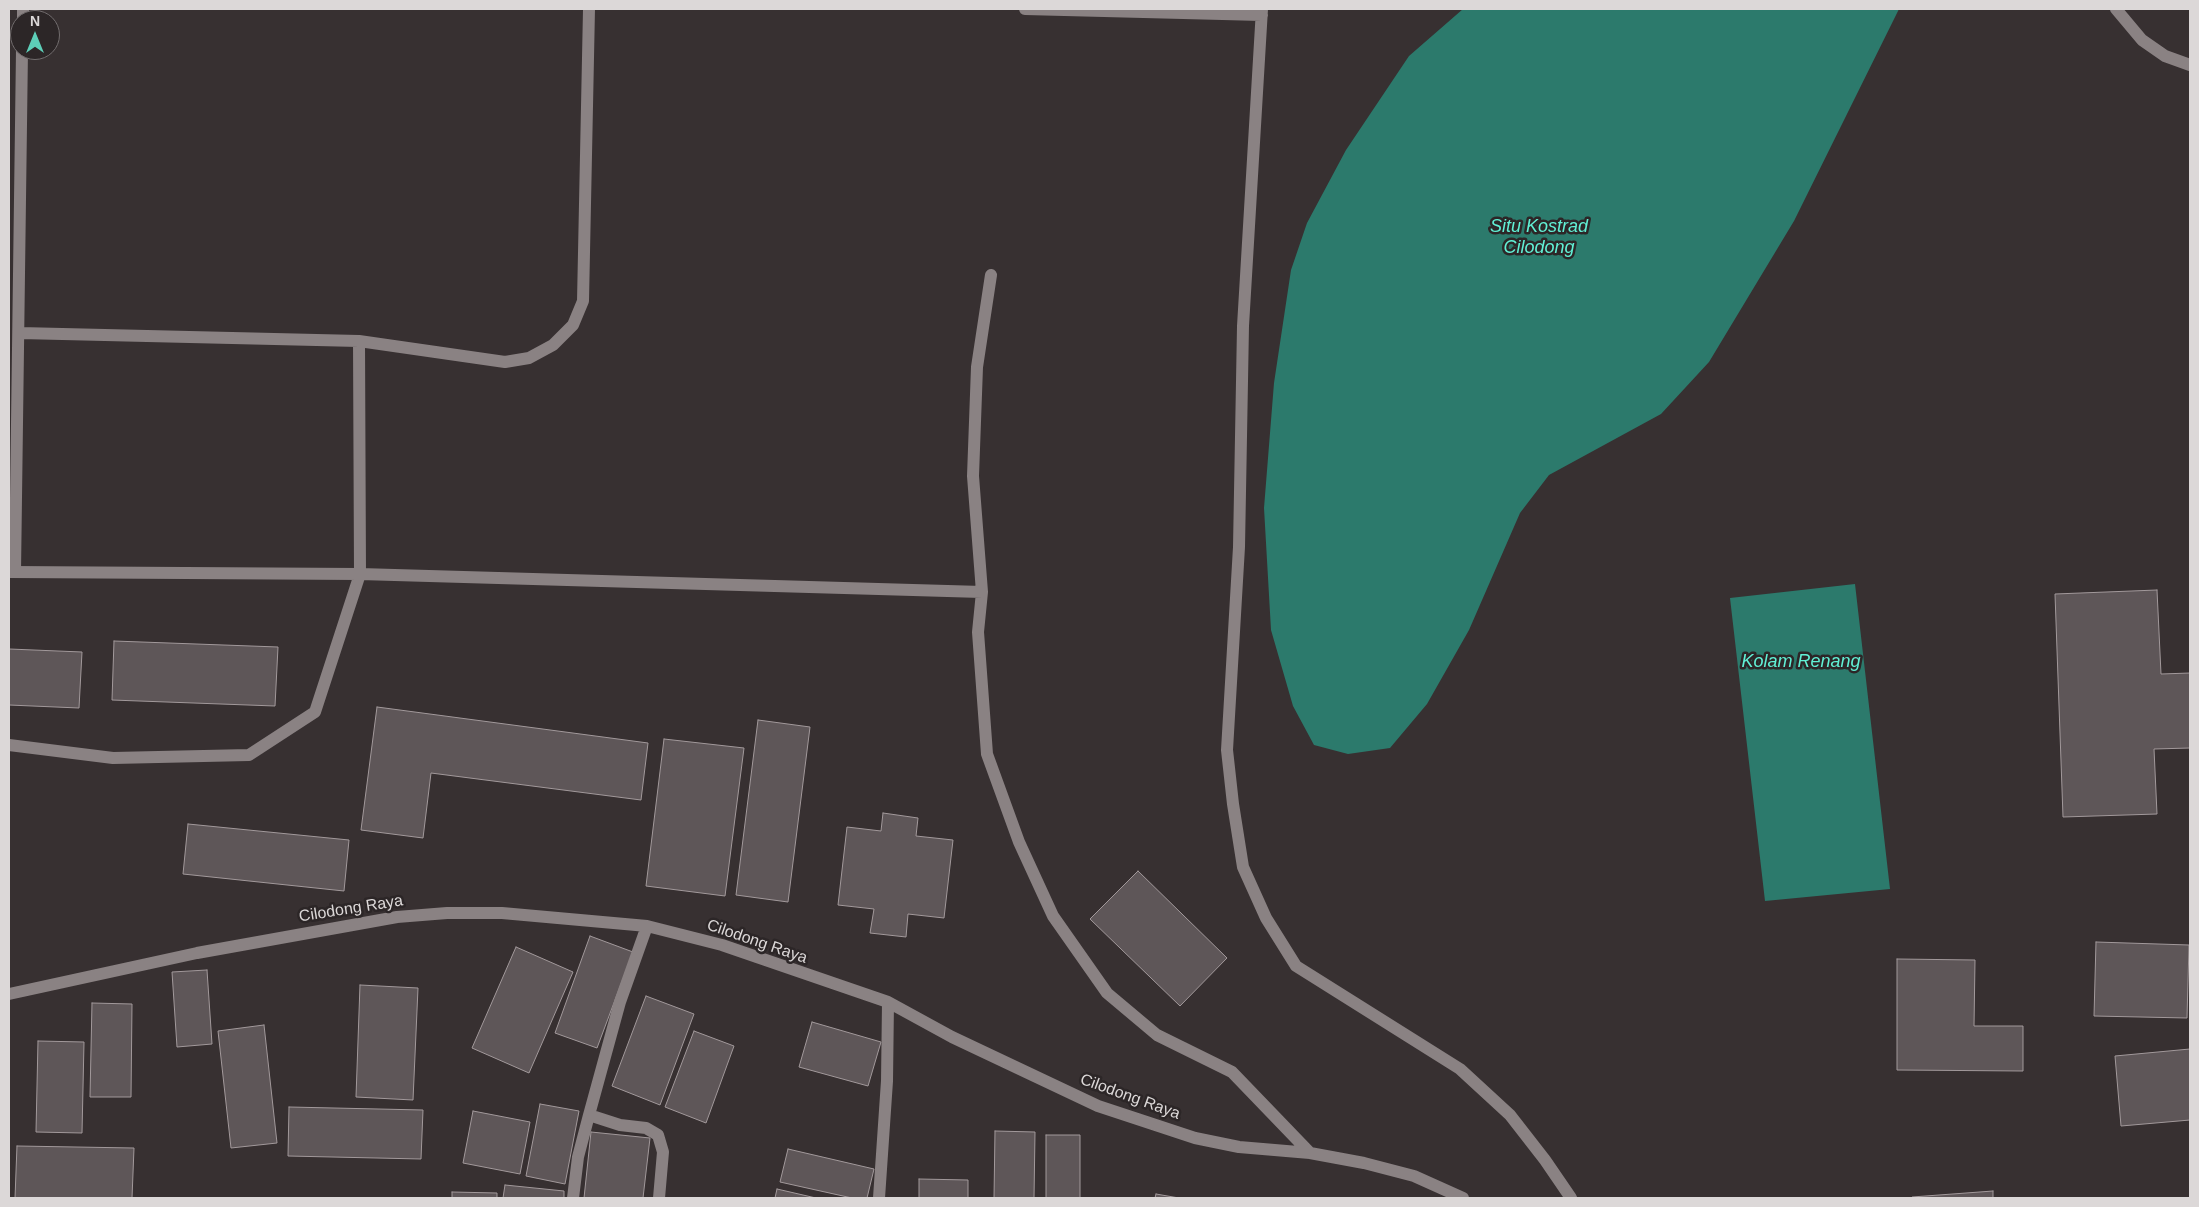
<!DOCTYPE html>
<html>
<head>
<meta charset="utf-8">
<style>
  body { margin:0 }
  #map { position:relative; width:2199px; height:1207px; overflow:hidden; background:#373031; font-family:Helvetica,sans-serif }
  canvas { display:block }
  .frame { position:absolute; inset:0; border:10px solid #dcd8d8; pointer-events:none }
  .north { position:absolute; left:10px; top:10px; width:50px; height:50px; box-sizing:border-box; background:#2c2627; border:1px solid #726d6e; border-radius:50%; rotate:0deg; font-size:14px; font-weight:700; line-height:20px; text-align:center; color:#dcd8d8 }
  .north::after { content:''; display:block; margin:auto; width:18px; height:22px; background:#5dceb8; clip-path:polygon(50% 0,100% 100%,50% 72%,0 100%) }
</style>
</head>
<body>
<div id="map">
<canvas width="2199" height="1207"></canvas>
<div class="frame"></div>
<div class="north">N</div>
</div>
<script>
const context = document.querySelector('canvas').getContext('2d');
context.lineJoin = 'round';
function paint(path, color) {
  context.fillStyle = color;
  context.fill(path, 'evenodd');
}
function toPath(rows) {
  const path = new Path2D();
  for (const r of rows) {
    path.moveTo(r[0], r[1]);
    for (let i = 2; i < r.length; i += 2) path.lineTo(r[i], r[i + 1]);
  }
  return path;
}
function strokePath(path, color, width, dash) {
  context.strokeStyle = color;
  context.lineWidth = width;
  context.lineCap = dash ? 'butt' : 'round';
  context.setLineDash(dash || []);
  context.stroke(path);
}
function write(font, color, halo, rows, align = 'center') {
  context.font = font + ' Helvetica,sans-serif';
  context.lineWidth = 5;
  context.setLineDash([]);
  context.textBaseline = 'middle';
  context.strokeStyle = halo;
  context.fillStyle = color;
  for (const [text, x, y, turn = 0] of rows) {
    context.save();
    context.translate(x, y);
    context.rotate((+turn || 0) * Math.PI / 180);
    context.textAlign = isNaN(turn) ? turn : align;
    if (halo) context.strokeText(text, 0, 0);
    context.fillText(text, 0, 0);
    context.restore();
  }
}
paint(toPath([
  [1463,9,1899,9,1794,221,1709,362,1661,414,1549,475,1520,513,1469,630,1427,704,1390,748,1348,754,1314,745,1293,706,1271,630,1264,508,1274,383,1291,270,1307,223,1346,150,1409,56],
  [1855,584,1890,889,1765,901,1730,598]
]), '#2c7a6c');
const building = toPath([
  [2157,590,2161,674,2190,673,2190,748,2154,749,2157,814,2063,817,2055,594,2157,590],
  [114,641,278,647,275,706,112,700,114,641],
  [9,649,82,652,79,708,9,705,9,649],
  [377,707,648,743,641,800,431,773,423,838,361,830,377,707],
  [758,720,810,727,788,902,736,895,758,720],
  [664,739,744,748,725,896,646,886,664,739],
  [883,813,918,818,916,836,953,840,944,918,908,914,906,937,870,933,874,909,838,905,847,827,881,831,883,813],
  [188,824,349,840,344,891,183,874,188,824],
  [1138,871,1227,958,1180,1006,1090,919,1138,871],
  [590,936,633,952,597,1048,555,1033,590,936],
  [2096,942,2189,945,2187,1018,2094,1016,2096,942],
  [516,947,573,972,529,1073,472,1048,516,947],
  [1897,959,1975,960,1974,1026,2023,1026,2023,1071,1897,1070,1897,959],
  [207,970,212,1044,177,1047,172,972,207,970],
  [360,985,418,988,413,1100,356,1097,360,985],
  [646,996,694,1014,660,1105,612,1086,646,996],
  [92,1003,132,1004,131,1097,90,1097,92,1003],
  [812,1022,881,1042,868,1086,799,1067,812,1022],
  [264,1025,277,1143,231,1148,218,1031,264,1025],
  [694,1031,734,1046,706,1123,665,1107,694,1031],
  [38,1041,84,1042,82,1133,36,1132,38,1041],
  [2190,1049,2190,1120,2121,1126,2115,1056,2190,1049],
  [540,1104,579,1111,565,1184,526,1176,540,1104],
  [289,1107,423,1110,421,1159,288,1156,289,1107],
  [473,1111,530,1122,520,1174,463,1163,473,1111],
  [995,1131,1035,1132,1034,1198,994,1198,995,1131],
  [591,1132,650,1138,643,1198,584,1198,591,1132],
  [1046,1135,1080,1135,1080,1198,1046,1198,1046,1135],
  [17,1146,134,1148,132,1198,15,1198,17,1146],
  [788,1149,874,1169,867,1198,852,1198,780,1182,788,1149],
  [919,1179,968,1180,968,1198,919,1198,919,1179],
  [505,1185,564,1191,564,1198,503,1198,505,1185],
  [777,1189,816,1198,775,1198,777,1189],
  [1993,1191,1993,1198,1912,1198,1912,1197,1993,1191],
  [452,1192,497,1193,497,1198,452,1198,452,1192],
  [1156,1194,1179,1198,1155,1198,1156,1194]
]);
paint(building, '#5e5658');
strokePath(building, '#a2999b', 1);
strokePath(toPath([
  [1025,9,1262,15],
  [1262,9,1243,326,1239,547,1227,750,1233,804,1243,867,1266,918,1296,966,1460,1069,1510,1115,1545,1160,1571,1198],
  [2116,9,2142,40,2165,56,2190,65],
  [23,20,23,9],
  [991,275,977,367,973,476,982,592,978,632,987,754,1019,842,1053,916,1107,993,1157,1035,1232,1072,1310,1153],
  [20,333,359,341],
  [9,572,360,574,982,592],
  [15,572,22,50],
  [9,745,113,758,249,755,315,712,360,574,359,341,505,362,529,358,553,345,573,325,583,301,589,9],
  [647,926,620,1002,589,1115,620,1125,646,1128,658,1135,663,1152,659,1198],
  [9,994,197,953,397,917,447,913,502,913,647,926,722,945,888,1002,952,1037,1098,1106,1195,1138,1239,1147,1310,1153,1364,1163,1414,1176,1463,1198],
  [573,1198,578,1157,589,1115],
  [879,1198,887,1081,888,1002]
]), '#8a8283', 12);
write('16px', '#dcd8d8', '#2c2627', [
  ["Cilodong Raya",351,909,-9],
  ["Cilodong Raya",757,942,19],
  ["Cilodong Raya",1130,1097,20]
]);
write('italic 18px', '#61f0d5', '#2c2627', [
  ["Situ Kostrad",1539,227],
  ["Cilodong",1539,248],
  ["Kolam Renang",1801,662]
]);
</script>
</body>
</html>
